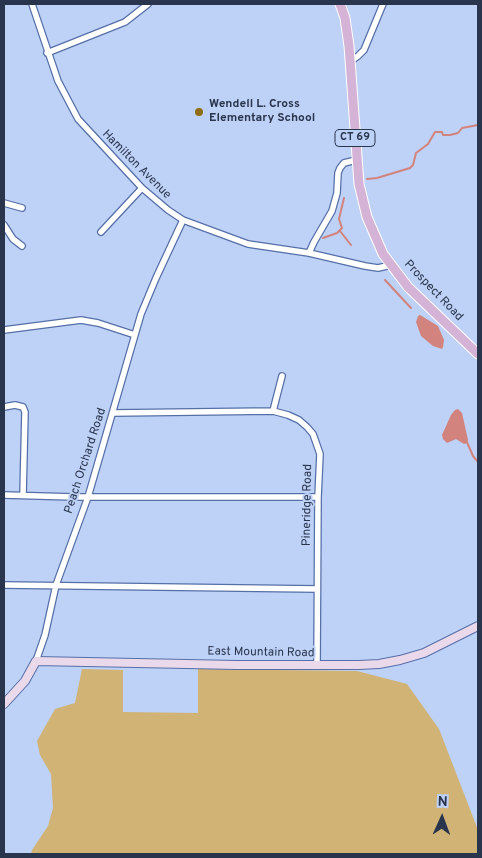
<!DOCTYPE html>
<html>
<head>
<meta charset="utf-8">
<style>
  body { margin:0 }
  #map { position:relative; width:482px; height:858px; overflow:hidden; background:#bed1f6; font-family:Overpass,sans-serif }
  canvas { display:block }
  .frame { position:absolute; inset:0; border:5px solid #29354d; pointer-events:none }
  .north { position:absolute; left:417px; top:793px; width:50px; height:50px; -webkit-text-stroke:4px #bed1f6; paint-order:stroke; rotate:2deg; font-size:14px; font-weight:700; line-height:20px; text-align:center; color:#29354d }
  .north::after { content:''; display:block; margin:auto; width:18px; height:22px; background:#29354d; clip-path:polygon(50% 0,100% 100%,50% 72%,0 100%) }
</style>
</head>
<body>
<div id="map">
<canvas width="482" height="858"></canvas>
<div class="frame"></div>
<div class="north">N</div>
</div>
<script>
const context = document.querySelector('canvas').getContext('2d');
context.lineJoin = 'round';
function paint(path, color) {
  context.fillStyle = color;
  context.fill(path, 'evenodd');
}
function toPath(rows) {
  const path = new Path2D();
  for (const r of rows) {
    path.moveTo(r[0], r[1]);
    for (let i = 2; i < r.length; i += 2) path.lineTo(r[i], r[i + 1]);
  }
  return path;
}
function strokePath(path, color, width, dash) {
  context.strokeStyle = color;
  context.lineWidth = width;
  context.lineCap = dash ? 'butt' : 'round';
  context.setLineDash(dash || []);
  context.stroke(path);
}
function write(font, color, halo, rows, align = 'center') {
  context.font = font + ' Overpass,sans-serif';
  context.lineWidth = 4;
  context.setLineDash([]);
  context.textBaseline = 'middle';
  context.strokeStyle = halo;
  context.fillStyle = color;
  for (const [text, x, y, turn = 0] of rows) {
    context.save();
    context.translate(x, y);
    context.rotate((+turn || 0) * Math.PI / 180);
    context.textAlign = isNaN(turn) ? turn : align;
    if (halo) context.strokeText(text, 0, 0);
    context.fillText(text, 0, 0);
    context.restore();
  }
}
paint(toPath([
  [82,669,123,670,123,712,198,713,198,669,357,671,407,684,439,729,478,830,478,854,31,854,32,850,48,826,53,808,51,774,40,755,37,741,55,709,75,703]
]), '#d1b375');
paint(toPath([
  [420,315,438,326,444,340,443,347,442,349,433,346,421,336,416,322,418,316],
  [458,409,462,413,468,440,467,443,464,444,456,439,447,443,443,439,442,435,451,415,455,410]
]), '#d2837d');
strokePath(toPath([
  [478,113,478,118],
  [367,179,377,178,410,168,413,165,416,153,428,144,435,132,442,132,443,135,450,135,458,133,462,128,478,125],
  [340,231,351,245],
  [323,238,337,233,342,228,339,219,344,198],
  [385,280,411,308],
  [466,440,473,456,478,462]
]), '#d2837d', 2);
const street = toPath([
  [32,4,58,81,78,119,142,188,168,210,183,220,248,244,309,253,365,266,378,268,391,265],
  [47,53,125,22,148,4],
  [351,61,358,56,364,50,383,4],
  [4,203,22,208],
  [4,225,13,239,22,246],
  [101,232,142,188],
  [309,253,314,242,332,211,337,193,338,173,340,168,344,163,356,160],
  [4,330,81,320,98,323,135,335],
  [4,407,15,405,23,407,25,412,23,495],
  [273,411,282,376],
  [113,413,273,411,288,415,299,420,307,427,313,434,320,454,318,497,317,665],
  [4,495,74,497,318,497],
  [4,585,317,589],
  [36,661,45,635,56,585,88,497,141,314,156,278,183,220]
]);
const secondary = toPath([
  [4,704,25,681,36,661,237,665,359,665,379,664,400,660,424,653,478,626]
]);
const primary = toPath([
  [340,4,345,18,349,46,359,184,367,217,383,254,408,287,478,354]
]);
strokePath(street, '#556fa7', 8);
strokePath(secondary, '#556fa7', 10);
strokePath(primary, '#fff', 11);
strokePath(street, '#fff', 5.5);
strokePath(secondary, '#ead9eb', 8);
strokePath(primary, '#d5b3d7', 9);
for (const [x, y, r, color] of [
  [199,112,5,"#906c12"]
]) {
  const dot = new Path2D();
  dot.arc(x, y, r, 0, 2 * Math.PI);
  context.fillStyle = color;
  context.fill(dot);
  strokePath(dot, '#bed1f6', 2);
}
for (const [x, y, w] of [
  [355,138,40]
]) {
  const box = new Path2D();
  box.roundRect(x - w / 2, y - 8.5, w, 17, 4);
  context.fillStyle = '#bed1f6';
  context.fill(box);
  strokePath(box, '#29354d', 1);
}
write('bold 11px', '#29354d', null, [
  ["CT 69",355,138]
]);
write('bold 12px', '#29354d', '#bed1f6', [
  ["Wendell L. Cross",209,105],
  ["Elementary School",209,119]
], 'left');
write('12px', '#29354d', '#bed1f6', [
  ["Hamilton Avenue",136,165,45],
  ["Prospect Road",433,291,46],
  ["Peach Orchard Road",86,461,-72],
  ["Pineridge Road",308,505,-89],
  ["East Mountain Road",261,653,1]
]);
</script>
</body>
</html>
